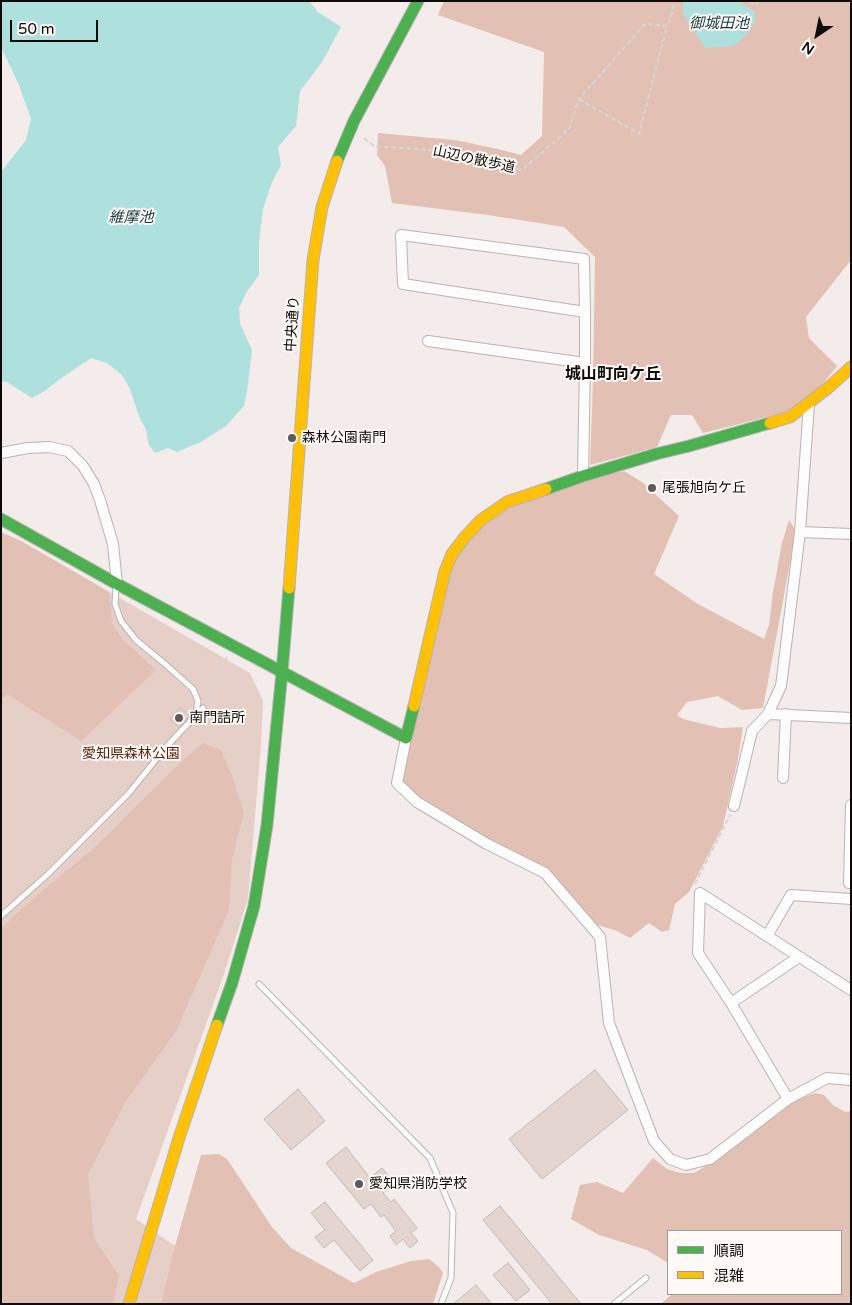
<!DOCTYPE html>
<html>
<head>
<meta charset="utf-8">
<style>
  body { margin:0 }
  #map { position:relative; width:852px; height:1305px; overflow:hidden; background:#f3ecea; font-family:"Varela Round","Noto Sans JP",sans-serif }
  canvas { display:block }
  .frame { position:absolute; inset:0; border:2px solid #0e0b09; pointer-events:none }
  .legend { position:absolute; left:667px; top:1230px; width:175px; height:65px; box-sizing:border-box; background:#fffaf8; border:1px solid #9f9a98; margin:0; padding:6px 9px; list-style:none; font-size:15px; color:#0e0b09 }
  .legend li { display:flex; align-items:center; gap:10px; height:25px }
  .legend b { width:25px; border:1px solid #9f9a98 }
  .north { position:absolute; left:792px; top:10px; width:50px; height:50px; -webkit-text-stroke:4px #fffaf8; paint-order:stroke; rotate:214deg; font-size:14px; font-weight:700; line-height:20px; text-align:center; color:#0e0b09 }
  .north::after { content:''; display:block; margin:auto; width:18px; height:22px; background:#0e0b09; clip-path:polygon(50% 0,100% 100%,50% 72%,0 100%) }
  .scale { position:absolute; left:10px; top:20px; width:88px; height:22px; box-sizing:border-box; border:2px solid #0e0b09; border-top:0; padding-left:6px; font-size:15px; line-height:18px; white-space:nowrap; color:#0e0b09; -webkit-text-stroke:4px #fffaf8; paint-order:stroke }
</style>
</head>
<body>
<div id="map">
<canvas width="852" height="1305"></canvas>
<div class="frame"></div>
<ul class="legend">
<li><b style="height:6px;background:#4caf50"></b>順調</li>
<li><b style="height:6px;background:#ffc107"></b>混雑</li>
</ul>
<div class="north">N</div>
<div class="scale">50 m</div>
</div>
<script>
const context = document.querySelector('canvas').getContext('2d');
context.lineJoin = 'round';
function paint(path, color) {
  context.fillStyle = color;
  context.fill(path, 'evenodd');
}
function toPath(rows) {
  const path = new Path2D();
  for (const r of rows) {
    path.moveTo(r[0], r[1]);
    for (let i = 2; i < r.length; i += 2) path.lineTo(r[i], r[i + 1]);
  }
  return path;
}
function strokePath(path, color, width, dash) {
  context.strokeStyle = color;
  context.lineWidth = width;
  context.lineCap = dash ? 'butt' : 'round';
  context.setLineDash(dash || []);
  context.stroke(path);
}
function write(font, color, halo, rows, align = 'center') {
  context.font = font + ' "Varela Round","Noto Sans JP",sans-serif';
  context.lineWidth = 4;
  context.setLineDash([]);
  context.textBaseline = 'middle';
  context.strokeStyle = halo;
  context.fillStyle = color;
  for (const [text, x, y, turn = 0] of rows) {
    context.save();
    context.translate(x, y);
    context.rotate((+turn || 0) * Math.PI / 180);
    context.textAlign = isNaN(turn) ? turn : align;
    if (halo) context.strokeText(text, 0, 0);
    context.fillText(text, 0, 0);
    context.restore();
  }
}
paint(toPath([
  [21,541,250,673,263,701,261,745,248,899,224,974,136,1219,259,1304,1,1304,1,612]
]), '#e6cfc7');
paint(toPath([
  [444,1,851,1,851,260,806,317,809,338,837,366,815,394,787,412,703,433,692,415,671,415,657,447,590,465,593,380,595,257,564,227,488,215,392,203,385,166,377,155,378,133,455,140,498,149,521,155,542,136,544,52,438,15],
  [624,471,642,482,679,516,654,574,698,604,764,639,769,625,773,592,782,543,789,520,796,531,763,708,742,710,718,696,687,702,677,715,683,719,720,728,743,727,738,759,723,826,689,892,675,904,669,930,662,932,649,923,630,938,615,930,593,924,545,871,418,800,399,782,446,571,483,524,510,508,599,475],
  [1,532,21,541,109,592,112,623,122,639,156,670,81,741,7,694,1,699],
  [203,743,221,750,233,778,244,813,232,859,229,910,176,1031,126,1101,88,1174,94,1238,119,1276,113,1304,1,1304,1,928,42,891,93,849,179,764],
  [815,1093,824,1095,833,1105,845,1112,851,1111,851,1304,661,1304,672,1294,841,1294,841,1231,668,1231,668,1263,647,1250,599,1235,571,1219,580,1185,597,1182,623,1193,653,1158,667,1169,680,1173,694,1173,711,1163,790,1102],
  [219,1154,227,1159,272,1227,291,1248,354,1283,376,1272,411,1261,429,1259,439,1267,443,1273,433,1304,161,1304,175,1246,201,1155]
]), '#e2c1b4');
paint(toPath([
  [1,1,309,1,318,12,341,27,322,62,300,91,296,126,278,147,281,165,272,182,263,209,259,242,259,275,246,293,239,308,240,324,252,350,247,392,244,406,226,426,201,442,177,452,168,448,155,453,149,445,146,430,139,416,130,389,122,375,107,363,91,358,60,379,46,390,32,398,7,382,1,381,1,172,26,140,31,119,19,85,1,47],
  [687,1,739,1,755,12,755,20,749,32,734,46,705,48,683,13,683,2]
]), '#aee0dd');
const building = toPath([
  [180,708,189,716,179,727,170,719,180,708],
  [595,1070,628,1110,542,1179,509,1139,595,1070],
  [298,1089,325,1121,291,1150,264,1119,298,1089],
  [346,1147,370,1178,382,1168,395,1184,383,1193,391,1202,394,1199,417,1228,411,1233,418,1241,410,1248,403,1239,396,1245,390,1236,396,1231,384,1215,381,1217,371,1204,364,1209,326,1163,346,1147],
  [325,1202,373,1260,360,1271,334,1240,324,1248,315,1237,325,1230,311,1213,325,1202],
  [500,1206,581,1304,552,1304,483,1220,500,1206],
  [508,1263,530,1290,516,1301,493,1275,508,1263],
  [476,1285,492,1304,453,1304,476,1285]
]);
paint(building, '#e4d5d0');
strokePath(building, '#bfb9b8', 1);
const lane = toPath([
  [116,587,115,604,121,621,136,640,165,664,193,689,198,701,195,717],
  [1,916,47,875,129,793,166,747,203,708],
  [259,984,430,1158,453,1213,451,1278,441,1304],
  [614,1304,646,1278]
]);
const street = toPath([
  [428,341,585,363],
  [809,404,800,532,851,534],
  [1,453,28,448,49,447,68,451,83,466,94,484,100,500,113,544,117,584],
  [583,476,585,363,585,312,584,259,401,235,403,284,585,312],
  [768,714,851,718],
  [406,738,397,783,417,802,487,844,545,873,600,937,609,1023,654,1141,670,1159,686,1165,710,1159,788,1099,827,1078,851,1080],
  [783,778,786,714],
  [734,806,752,731,768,714,781,686,800,532],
  [849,883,851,805],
  [851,899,791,895,767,936,851,990],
  [767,936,700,893,698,953,731,1003,799,957],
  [731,1003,788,1099]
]);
const fast = toPath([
  [337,161,354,121,418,1],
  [546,489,583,476,656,454,689,446,770,423],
  [1,519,117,584,406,738,414,706],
  [217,1025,232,983,254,906,267,825,282,672,289,588]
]);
const slow = toPath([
  [770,423,790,417,828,388,851,367],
  [289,588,313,260,322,207,337,161],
  [414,706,445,571,452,554,465,537,481,520,507,502,546,489],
  [129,1304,179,1138,217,1025]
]);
strokePath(lane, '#b9b4b2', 7);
strokePath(street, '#b9b4b2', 12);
strokePath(fast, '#b9b4b2', 13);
strokePath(slow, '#b9b4b2', 13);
strokePath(toPath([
  [750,1,755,5,758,1],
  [579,99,639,134,667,27],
  [364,138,374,146,442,151,522,170,569,129,579,99,645,24,668,26,675,1],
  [207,700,227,657],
  [695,884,730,815]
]), '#d7d5d5', 2, [5, 2.5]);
strokePath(lane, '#fdfcfc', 5);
strokePath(street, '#fdfcfc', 10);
strokePath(fast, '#4caf50', 11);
strokePath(slow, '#ffc107', 11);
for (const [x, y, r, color] of [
  [292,438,5,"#5e5a58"],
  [652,488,5,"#5e5a58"],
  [179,718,5,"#5e5a58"],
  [359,1184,5,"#5e5a58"]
]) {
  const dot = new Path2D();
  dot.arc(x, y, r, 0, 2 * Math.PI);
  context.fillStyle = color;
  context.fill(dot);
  strokePath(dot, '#fffaf8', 2);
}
write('14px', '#0e0b09', '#fffaf8', [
  ["山辺の散歩道",474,160,12],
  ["中央通り",293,324,-86]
]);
write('14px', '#0e0b09', '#fffaf8', [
  ["森林公園南門",302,438],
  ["尾張旭向ケ丘",662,488],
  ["南門詰所",189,718],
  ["愛知県消防学校",369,1184]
], 'left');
write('14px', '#59250e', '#fffaf8', [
  ["愛知県森林公園",131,754]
]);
write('italic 15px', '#193d3c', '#fffaf8', [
  ["御城田池",719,24],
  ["維摩池",131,218]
]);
write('bold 16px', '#0e0b09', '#fffaf8', [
  ["城山町向ケ丘",613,375]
]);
</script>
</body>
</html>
